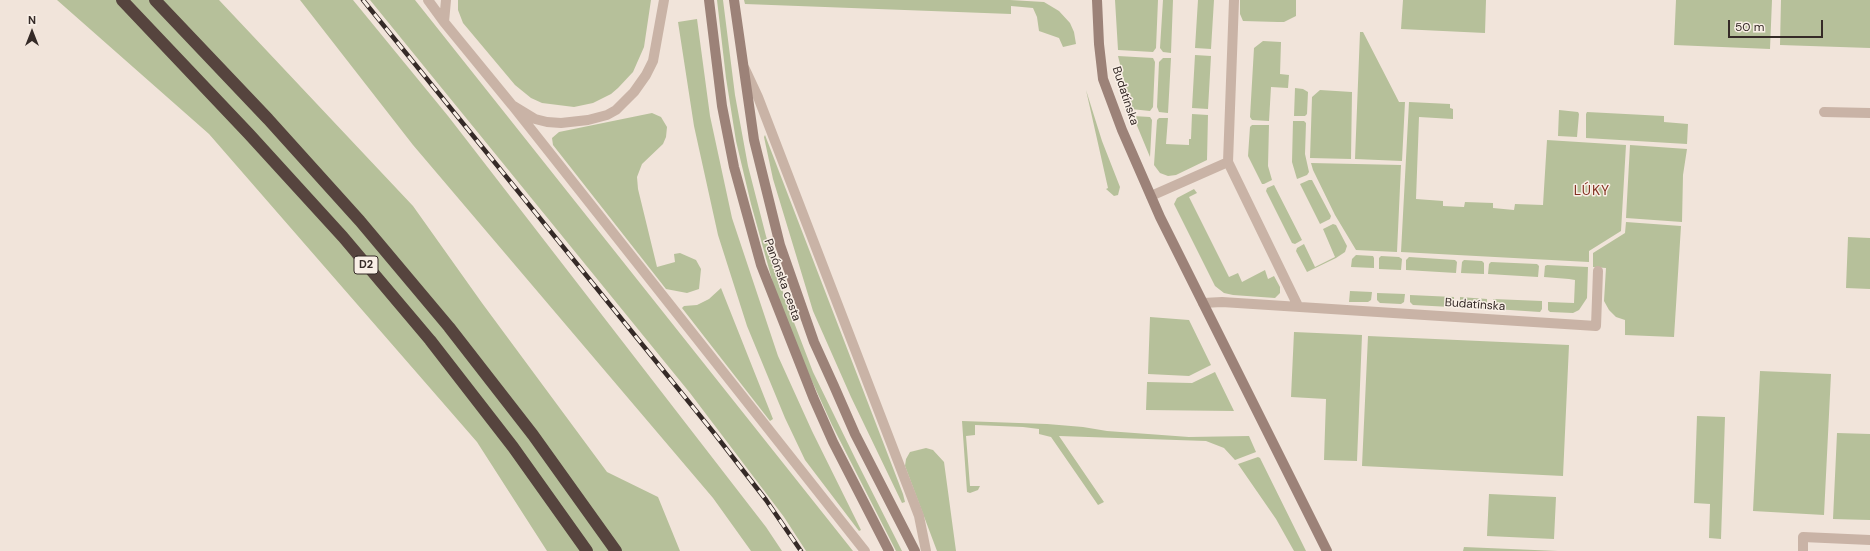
<!DOCTYPE html>
<html>
<head>
<meta charset="utf-8">
<style>
  body { margin:0 }
  #map { position:relative; width:1870px; height:551px; overflow:hidden; background:#f1e4da; font-family:"DM Sans",sans-serif }
  canvas { display:block }
  .north { position:absolute; left:12px; top:12px; width:40px; height:40px; -webkit-text-stroke:3px #f9efe6; paint-order:stroke; rotate:0deg; font-size:11px; font-weight:700; line-height:16px; text-align:center; color:#352a27 }
  .north::after { content:''; display:block; margin:auto; width:14px; height:18px; background:#352a27; clip-path:polygon(50% 0,100% 100%,50% 72%,0 100%) }
  .scale { position:absolute; left:1728px; top:20px; width:95px; height:18px; box-sizing:border-box; border:2px solid #352a27; border-top:0; padding-left:5px; font-size:12px; line-height:14px; white-space:nowrap; color:#352a27; -webkit-text-stroke:3px #f9efe6; paint-order:stroke }
</style>
</head>
<body>
<div id="map">
<canvas width="1870" height="551"></canvas>
<div class="north">N</div>
<div class="scale">50 m</div>
</div>
<script>
const context = document.querySelector('canvas').getContext('2d');
context.lineJoin = 'round';
function paint(path, color) {
  context.fillStyle = color;
  context.fill(path, 'evenodd');
}
function toPath(rows) {
  const path = new Path2D();
  for (const r of rows) {
    path.moveTo(r[0], r[1]);
    for (let i = 2; i < r.length; i += 2) path.lineTo(r[i], r[i + 1]);
  }
  return path;
}
function strokePath(path, color, width, dash) {
  context.strokeStyle = color;
  context.lineWidth = width;
  context.lineCap = dash ? 'butt' : 'round';
  context.setLineDash(dash || []);
  context.stroke(path);
}
function write(font, color, halo, rows, align = 'center') {
  context.font = font + ' "DM Sans",sans-serif';
  context.lineWidth = 3;
  context.setLineDash([]);
  context.textBaseline = 'middle';
  context.strokeStyle = halo;
  context.fillStyle = color;
  for (const [text, x, y, turn = 0] of rows) {
    context.save();
    context.translate(x, y);
    context.rotate((+turn || 0) * Math.PI / 180);
    context.textAlign = isNaN(turn) ? turn : align;
    if (halo) context.strokeText(text, 0, 0);
    context.fillText(text, 0, 0);
    context.restore();
  }
}
paint(toPath([
  [57,0,219,0,413,206,482,303,607,472,658,497,680,551,547,551,477,442,209,134],
  [300,0,353,0,448,116,766,527,782,551,751,551,713,498,413,145],
  [370,0,415,0,853,551,806,551,784,517,690,393],
  [458,0,651,0,644,47,633,72,618,88,611,94,593,103,574,107,542,103,531,98,515,85,463,23,458,10],
  [717,0,723,0,735,95,748,166,766,236,785,299,813,372,857,462,902,551,896,551,832,425,801,357,774,287,751,204,736,141,726,78],
  [744,0,1010,0,1044,2,1059,11,1070,23,1074,32,1076,44,1063,47,1059,38,1039,31,1037,17,1033,8,1011,6,1011,14,745,4],
  [1115,0,1158,0,1156,48,1153,52,1118,50],
  [1163,0,1173,0,1171,53,1163,52,1160,48],
  [1198,0,1214,0,1211,49,1195,48],
  [1240,0,1296,0,1296,16,1284,22,1278,22,1243,21,1240,14],
  [1403,0,1486,0,1485,33,1401,29],
  [1676,0,1772,0,1770,49,1674,45],
  [1781,0,1870,0,1870,48,1780,45],
  [697,19,710,116,732,218,778,356,812,431,861,530,859,531,805,460,785,418,747,326,718,235,694,126,678,22],
  [1360,32,1363,32,1399,102,1405,102,1402,161,1355,159],
  [1263,41,1281,42,1280,74,1289,75,1288,88,1271,87,1269,121,1252,120,1250,117,1254,48],
  [1195,55,1211,56,1208,109,1192,108],
  [1118,56,1153,58,1155,62,1153,107,1150,111,1131,109],
  [1163,58,1171,58,1168,113,1159,112,1157,107,1159,62],
  [1295,88,1303,89,1308,92,1307,114,1305,116,1294,116],
  [1086,90,1102,141,1120,187,1118,195,1114,196,1106,189,1108,188],
  [1320,90,1352,92,1351,159,1310,158,1312,97],
  [1409,102,1450,104,1450,108,1453,109,1453,119,1419,117,1416,199,1443,201,1443,206,1464,207,1465,202,1493,203,1493,208,1514,210,1515,204,1543,205,1547,140,1626,145,1621,231,1589,251,1589,262,1401,252],
  [1559,110,1578,112,1579,114,1577,137,1558,136],
  [1587,112,1664,116,1664,122,1688,124,1687,144,1586,138,1586,114],
  [652,113,661,117,667,127,666,137,663,144,642,164,637,177,638,189,657,267,675,262,674,254,680,253,696,260,701,269,699,289,687,293,666,289,553,145,552,138,559,132],
  [1192,114,1208,115,1207,160,1176,175,1168,176,1160,173,1154,165,1157,120,1159,118,1168,118,1166,144,1189,145,1189,139,1191,139],
  [1133,116,1150,117,1152,120,1150,157],
  [1293,121,1304,121,1306,123,1305,154,1309,172,1307,175,1297,179,1292,162],
  [1252,125,1269,125,1268,166,1272,180,1264,184,1262,184,1248,156,1250,127],
  [765,135,903,494,905,502,902,503,851,397,813,311,773,179,764,137],
  [1630,145,1687,149,1683,175,1682,222,1626,218],
  [1311,163,1401,165,1397,252,1356,250,1335,215,1313,170],
  [1309,180,1312,180,1331,216,1330,219,1320,224,1300,184],
  [1274,185,1302,240,1295,244,1292,243,1266,191,1267,188],
  [1194,189,1197,193,1189,197,1229,277,1238,273,1242,282,1265,270,1268,279,1274,276,1280,287,1280,293,1275,298,1233,295,1224,293,1215,286,1174,204,1177,198],
  [1626,222,1681,226,1674,337,1625,335,1625,320,1616,317,1609,310,1604,301,1606,268,1593,267,1593,253,1625,233],
  [1333,224,1336,225,1347,246,1345,252,1336,258,1307,272,1296,251,1297,248,1304,244,1315,267,1335,257,1323,229],
  [1848,237,1870,238,1870,289,1846,288],
  [1356,255,1373,256,1374,258,1374,268,1351,267,1352,259],
  [1381,256,1399,257,1402,259,1401,270,1379,269,1379,258],
  [1409,257,1455,260,1457,262,1456,273,1406,270,1406,260],
  [1464,260,1482,261,1484,263,1484,274,1461,273,1462,262],
  [1491,262,1537,264,1539,266,1538,277,1488,274,1489,264],
  [1547,265,1588,267,1587,298,1579,310,1573,313,1550,312,1548,310,1548,302,1574,303,1575,280,1569,279,1544,277,1545,266],
  [721,288,773,419,770,421,682,308,684,306,697,305,709,299],
  [1350,291,1372,292,1371,300,1368,302,1349,302],
  [1377,293,1405,294,1404,302,1401,304,1380,303,1377,300],
  [1410,295,1454,297,1454,304,1451,307,1413,305,1410,302],
  [1460,297,1487,299,1487,306,1484,309,1462,308,1460,304],
  [1493,299,1542,301,1542,309,1540,312,1495,309,1493,307],
  [1150,317,1189,320,1211,365,1189,376,1148,374],
  [1294,332,1362,335,1357,461,1324,460,1326,399,1291,397],
  [1368,336,1569,345,1563,476,1362,466],
  [1760,371,1831,374,1824,515,1753,511],
  [1215,372,1234,411,1146,410,1147,382,1192,383],
  [1697,416,1725,417,1721,539,1709,538,1710,504,1694,503],
  [962,421,1047,424,1083,427,1107,431,1189,437,1249,436,1256,452,1235,460,1224,448,1206,441,1059,436,1104,502,1098,505,1051,437,1039,434,1039,429,1023,427,975,425,975,435,966,436,970,486,980,486,978,490,970,493,967,492],
  [1837,433,1870,434,1870,520,1833,519],
  [926,448,933,450,944,462,956,551,937,551,905,466,906,459,910,452],
  [1258,457,1260,458,1306,551,1294,551,1276,519,1238,464],
  [1489,494,1556,497,1554,539,1487,536],
  [1464,547,1558,551,1463,551]
]), '#b6c09a');
strokePath(toPath([
  [428,0,444,22],
  [446,0,444,22,512,105,535,119,547,122,561,123,588,120,607,115,616,110,634,92,646,75,653,61,664,0],
  [1234,0,1228,162,1298,306],
  [745,69,758,97,919,516,926,551],
  [512,105,865,551],
  [1824,112,1870,113],
  [1151,196,1228,162],
  [1203,303,1222,302,1596,326,1598,271],
  [1803,551,1803,537,1870,540]
]), '#c9b3a6', 10);
strokePath(toPath([
  [709,0,722,106,734,167,761,265,813,397,833,442,889,551],
  [734,0,754,140,780,245,814,342,834,386,855,434,915,551],
  [1097,0,1099,44,1103,79,1122,130,1160,217,1327,551]
]), '#9c8278', 10);
strokePath(toPath([
  [122,0,249,134,343,237,430,340,513,447,587,551],
  [155,0,268,119,360,221,449,327,533,435,616,551]
]), '#56443e', 12);
const rail = toPath([
  [363,0,714,433,766,500,801,551]
]);
strokePath(rail, '#352a27', 4.5);
strokePath(rail, '#f9efe6', 3, [9]);
for (const [x, y, w] of [
  [366,265,24]
]) {
  const box = new Path2D();
  box.roundRect(x - w / 2, y - 9, w, 18, 3);
  context.fillStyle = '#f9efe6';
  context.fill(box);
  strokePath(box, '#352a27', 1);
}
write('bold 11px', '#352a27', null, [
  ["D2",366,265]
]);
write('12px', '#352a27', '#f9efe6', [
  ["Budatínska",1125,96,72],
  ["Panónska cesta",782,280,70],
  ["Budatínska",1475,305,4]
]);
context.letterSpacing = '1px';
write('14px', '#833121', '#f9efe6', [
  ["LÚKY",1592,191]
]);
context.letterSpacing = '0px';
</script>
</body>
</html>
